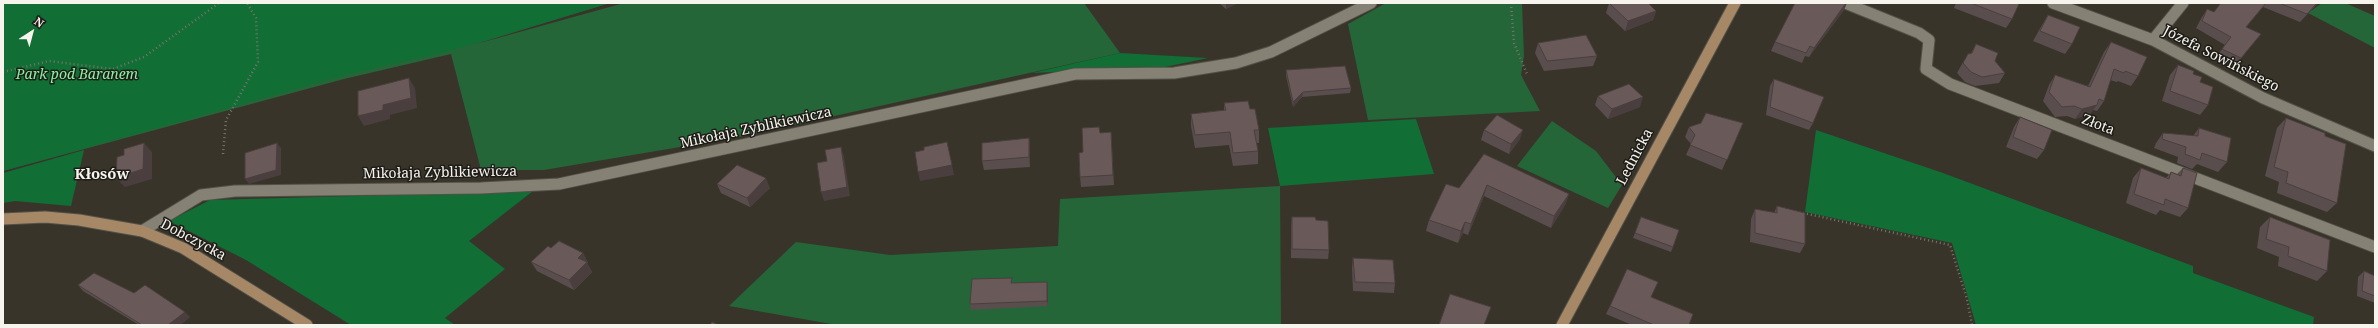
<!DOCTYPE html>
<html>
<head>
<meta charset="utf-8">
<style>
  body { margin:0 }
  #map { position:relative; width:2378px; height:328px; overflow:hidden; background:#38342a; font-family:"Noto Serif",serif }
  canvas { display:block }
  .frame { position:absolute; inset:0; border:4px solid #f6f4ed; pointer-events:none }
  .north { position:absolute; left:12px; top:12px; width:40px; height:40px; -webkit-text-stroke:3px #1e1c17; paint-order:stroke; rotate:36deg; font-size:11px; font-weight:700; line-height:16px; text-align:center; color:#f6f4ed }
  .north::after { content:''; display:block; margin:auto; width:14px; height:18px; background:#f6f4ed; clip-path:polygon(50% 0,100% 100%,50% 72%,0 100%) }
</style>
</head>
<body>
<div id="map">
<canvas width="2378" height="328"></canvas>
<div class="frame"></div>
<div class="north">N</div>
</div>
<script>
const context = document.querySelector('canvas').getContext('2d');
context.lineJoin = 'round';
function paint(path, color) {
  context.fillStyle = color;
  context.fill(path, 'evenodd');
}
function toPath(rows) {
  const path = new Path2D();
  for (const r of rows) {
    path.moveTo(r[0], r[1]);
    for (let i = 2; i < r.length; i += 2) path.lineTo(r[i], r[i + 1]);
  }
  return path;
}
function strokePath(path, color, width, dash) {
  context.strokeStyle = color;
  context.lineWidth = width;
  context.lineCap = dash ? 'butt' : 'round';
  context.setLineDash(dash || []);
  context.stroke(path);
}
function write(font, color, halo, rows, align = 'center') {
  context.font = font + ' "Noto Serif",serif';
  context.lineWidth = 3;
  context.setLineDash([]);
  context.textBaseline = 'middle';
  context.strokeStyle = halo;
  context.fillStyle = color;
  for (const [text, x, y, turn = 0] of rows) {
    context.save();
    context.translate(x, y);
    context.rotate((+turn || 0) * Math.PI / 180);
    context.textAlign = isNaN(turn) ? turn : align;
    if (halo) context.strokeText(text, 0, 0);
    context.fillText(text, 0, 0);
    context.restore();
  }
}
paint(toPath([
  [3,3,610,3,476,44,624,3,1084,3,1120,53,739,137,544,170,481,170,451,54,344,79,3,171],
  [1386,3,1522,3,1524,56,1521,75,1540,111,1368,120,1348,24],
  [2322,3,2345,3,2375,16,2375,48,2308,13],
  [1552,121,1596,151,1622,185,1608,208,1517,166],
  [1280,186,1281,325,837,325,729,306,796,242,890,255,1058,246,1060,199]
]), '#246638');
paint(toPath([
  [3,3,610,3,449,51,348,74,3,171],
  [1120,53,1208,58,1165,67,1032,73],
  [1416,119,1434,174,1280,186,1268,128],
  [1816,130,1943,173,2193,266,2193,273,2314,317,2313,325,1976,325,1952,243,1805,212],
  [84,150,71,206,15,201,3,203,3,173],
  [533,191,469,241,505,269,445,318,455,325,351,325,246,260,169,221,210,200]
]), '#116e34');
const minor = toPath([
  [1845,3,1919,33,1929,40,1926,69,1950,84,2375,247],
  [2053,3,2153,40,2263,98,2375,146],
  [2153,40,2183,3],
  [142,231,201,195,235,191,481,188,559,184,1075,74,1174,73,1236,63,1271,52,1371,3]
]);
const secondary = toPath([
  [3,219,45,217,79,220,142,231,183,248,307,325],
  [1562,325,1735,3]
]);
strokePath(minor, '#535047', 13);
strokePath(secondary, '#535047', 13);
strokePath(toPath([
  [1511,3,1514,43,1527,74],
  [3,72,49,61,113,69,144,57,219,3],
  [223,154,226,120,258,62,256,18,247,3],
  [1803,213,1950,245,1967,299,1972,325]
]), '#77746b', 2.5, [1, 3]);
strokePath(minor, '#858174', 11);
strokePath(secondary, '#a68866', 11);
paint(toPath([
  [1219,3,1238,3,1226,9],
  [1609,3,1656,11,1653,20,1625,31,1606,13],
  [1956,3,2018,3,2012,19,2006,28,1954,8],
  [2221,3,2318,3,2300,22,2263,7,2246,27,2261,34,2235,66,2216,57,2225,45,2196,28,2202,17,2207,9,2214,12],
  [1844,10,1809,57,1805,56,1802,63,1771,51,1775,42],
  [2048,15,2072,44,2065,54,2033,41,2042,25],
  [2111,42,2138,76,2131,86,2118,81,2117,82,2110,80,2104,101,2097,111,2093,110,2090,114,2075,119,2067,116,2055,117,2043,101,2049,85,2055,75,2088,86,2104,52],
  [1538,43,1597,56,1593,66,1544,71,1535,53],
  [1976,44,1995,61,2005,73,1999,83,1975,86,1965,82,1957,73,1962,64,1968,54,1971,53],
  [2178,65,2193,74,2208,105,2200,115,2162,101,2170,75],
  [1286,70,1351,88,1350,93,1302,97,1293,107,1286,76],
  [1774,79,1813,123,1809,130,1766,115,1770,86],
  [1598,96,1640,107,1608,119,1595,105],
  [1224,103,1250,109,1259,130,1259,143,1257,143,1258,151,1258,164,1233,166,1229,145,1195,148,1191,126,1191,114,1224,110],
  [2020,117,2044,150,2037,159,2006,147,2014,127],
  [2286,118,2325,136,2337,203,2327,212,2277,193,2279,182,2265,176,2277,128],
  [1743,123,1722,170,1686,155,1691,144,1685,137,1689,127],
  [2199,128,2227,162,2218,172,2197,164,2192,169,2177,163,2178,157,2154,148,2156,143,2163,133,2193,136],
  [1484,130,1520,139,1509,154,1481,140],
  [1111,132,1114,185,1081,187,1080,177,1083,152,1100,133],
  [1029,138,1030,147,1030,167,984,170,982,161],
  [1484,154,1569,194,1565,205,1551,228,1484,196,1468,235,1463,233,1458,243,1426,231,1429,220,1459,188],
  [2141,168,2166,178,2171,172,2177,174,2183,168,2188,208,2180,217,2160,210,2156,215,2126,203,2133,178],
  [717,184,770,188,750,207,721,193],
  [1777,206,1805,244,1800,253,1750,242,1751,219,1755,209,1774,213],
  [1292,217,1316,220,1329,250,1328,259,1291,258,1291,226],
  [1641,217,1673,247,1671,252,1633,238],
  [2270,217,2327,271,2317,281,2278,266,2279,257,2257,248,2260,227],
  [551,248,583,253,588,263,587,263,592,272,574,290,537,271,531,262],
  [1353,258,1395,283,1394,293,1353,291,1352,268],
  [2364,271,2375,276,2375,303,2357,296,2358,277],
  [1012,283,1048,287,1048,306,971,310,970,304],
  [78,285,134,293,190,317,180,325,139,325,83,291],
  [1651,297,1689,325,1632,325,1606,314,1610,306]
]), '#5a4d4d');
paint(toPath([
  [1226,3,1238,3,1226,9],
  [1846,3,1847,3,1844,10,1809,57,1814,48],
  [1656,11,1653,20,1625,31,1628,21],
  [409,78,415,88,417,108,390,115,390,119,364,126,358,116,383,105],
  [1303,92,1302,97,1293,107,1293,102],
  [1643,97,1640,107,1608,119,1612,109],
  [2097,105,2090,114,2075,119,2082,109],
  [1523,130,1520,139,1509,154,1511,144],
  [1029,138,1030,147,1030,167,1029,157],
  [144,143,152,152,152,179,125,187,116,178],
  [277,143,281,148,281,175,249,184,245,179],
  [841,147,844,157,850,196,824,201,821,192],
  [952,165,954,175,920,181,918,172],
  [766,178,770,188,750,207,747,198],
  [1487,185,1484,196,1468,235,1471,224],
  [1569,194,1565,205,1551,228,1554,216],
  [1465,222,1463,233,1458,243,1461,231],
  [583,253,588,263,587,263,592,272,574,290,569,280,578,258],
  [1047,282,1048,287,1048,306,1047,301],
  [185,312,190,317,180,325,168,325]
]), '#4a3f3e');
const building = toPath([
  [1609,3,1648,3,1656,11,1628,21,1609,3],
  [1795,3,1846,3,1814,48,1810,46,1806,53,1775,42,1795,3],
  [1971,3,2018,3,2019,4,2012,19,1971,3],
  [2221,3,2266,3,2246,27,2261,34,2241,58,2222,49,2231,37,2202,21,2207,9,2214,12,2221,3],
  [2279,3,2317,3,2307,14,2279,3],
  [2048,15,2080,27,2072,44,2040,31,2048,15],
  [1586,35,1597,56,1547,61,1538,43,1586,35],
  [2111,42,2147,57,2138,76,2125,71,2124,73,2114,69,2104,101,2099,99,2097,105,2082,109,2074,106,2062,107,2049,92,2055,75,2090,87,2111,42],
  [1976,44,1998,53,1995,61,2005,73,1982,77,1971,72,1963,63,1968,54,1972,53,1976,44],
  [2178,65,2194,71,2193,74,2202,77,2200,82,2213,87,2208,105,2170,91,2178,65],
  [1345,66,1351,88,1303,92,1293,102,1286,70,1345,66],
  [409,78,411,98,383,105,383,110,358,116,358,91,409,78],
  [1774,79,1824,97,1813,123,1770,107,1774,79],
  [1629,84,1643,97,1612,109,1598,96,1629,84],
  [1248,101,1250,109,1255,109,1259,130,1254,130,1258,151,1233,153,1230,132,1195,135,1191,114,1226,110,1224,103,1248,101],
  [1706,113,1743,123,1727,160,1690,145,1695,135,1689,127,1701,123,1706,113],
  [1497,115,1523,130,1511,144,1484,130,1497,115],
  [2020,117,2052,130,2044,150,2013,137,2020,117],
  [2286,118,2325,133,2325,136,2346,144,2337,203,2286,183,2288,172,2274,167,2286,118],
  [1099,127,1100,133,1111,132,1113,175,1080,177,1079,153,1083,152,1082,128,1099,127],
  [2199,128,2231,138,2227,162,2202,153,2200,160,2185,154,2186,147,2162,139,2163,133,2198,136,2199,128],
  [1029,138,1029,157,982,161,982,143,1029,138],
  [947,142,952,165,918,172,915,152,924,150,924,147,947,142],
  [144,143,143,169,116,178,117,157,124,155,124,149,144,143],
  [277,143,276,170,245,179,245,153,277,143],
  [841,147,847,187,821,192,817,163,827,161,825,150,841,147],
  [1484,154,1569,194,1554,216,1487,185,1471,224,1465,222,1461,231,1429,220,1446,184,1459,188,1484,154],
  [737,165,766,178,747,198,717,184,737,165],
  [2141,168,2169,179,2171,172,2181,176,2183,168,2197,173,2188,208,2165,199,2164,205,2134,194,2141,168],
  [1777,206,1805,213,1805,244,1755,233,1755,209,1777,213,1777,206],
  [1292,217,1315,217,1316,220,1328,221,1329,250,1292,249,1292,217],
  [1641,217,1679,230,1673,247,1635,233,1641,217],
  [2270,217,2330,240,2327,271,2288,256,2289,247,2266,239,2270,217],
  [559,241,583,253,578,258,587,262,569,280,531,262,548,246,551,248,559,241],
  [1353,258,1393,260,1395,283,1355,282,1353,258],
  [1627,269,1658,282,1651,297,1693,314,1689,325,1654,325,1610,306,1627,269],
  [2364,271,2375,276,2375,296,2362,291,2364,271],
  [94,273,134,293,145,285,185,312,168,325,142,325,78,285,94,273],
  [1012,278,1011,283,1047,282,1047,301,970,304,972,279,1012,278],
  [1450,294,1491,307,1484,325,1439,325,1450,294],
  [712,322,719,325,710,325,712,322]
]);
paint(building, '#695a59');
strokePath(building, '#4a3f3e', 1);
write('14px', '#f6f4ed', '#1e1c17', [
  ["Józefa Sowińskiego",2221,59,27],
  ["Złota",2098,125,21],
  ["Mikołaja Zyblikiewicza",756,128,-12],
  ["Lednicka",1635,157,-62],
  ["Mikołaja Zyblikiewicza",440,173,-1],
  ["Dobczycka",193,240,28]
]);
write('italic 14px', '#87f3a2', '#1e1c17', [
  ["Park pod Baranem",77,75]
]);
write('bold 15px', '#f6f4ed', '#1e1c17', [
  ["Kłosów",102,175]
]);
</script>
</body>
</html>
